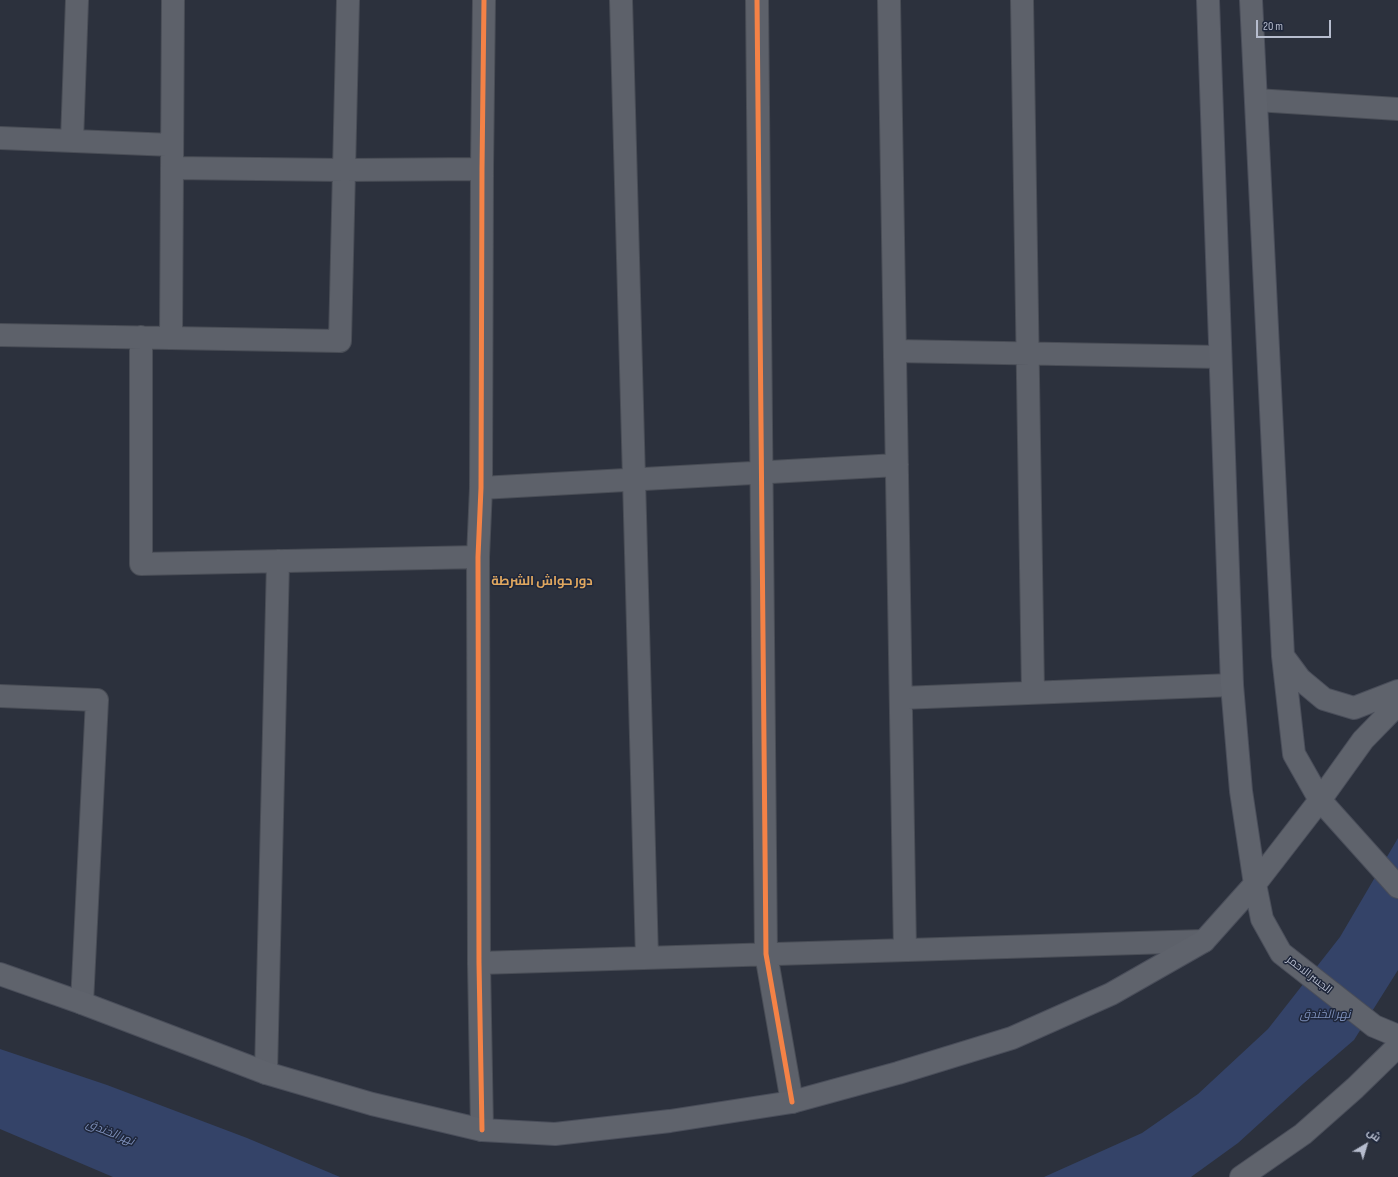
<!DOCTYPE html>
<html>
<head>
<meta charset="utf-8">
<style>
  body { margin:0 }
  #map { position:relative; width:1398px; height:1177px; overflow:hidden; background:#2c313d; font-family:"Sofia Sans Condensed",Cairo,sans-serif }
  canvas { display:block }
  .north { position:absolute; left:1346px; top:1125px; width:40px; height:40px; -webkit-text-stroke:3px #1e263a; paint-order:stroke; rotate:38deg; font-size:11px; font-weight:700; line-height:16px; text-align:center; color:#b7bdce }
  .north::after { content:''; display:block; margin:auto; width:14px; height:18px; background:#b7bdce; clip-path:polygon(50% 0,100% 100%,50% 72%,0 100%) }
  .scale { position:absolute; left:1256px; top:20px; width:75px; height:18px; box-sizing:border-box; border:2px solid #b7bdce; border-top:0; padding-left:5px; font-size:12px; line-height:14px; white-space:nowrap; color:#b7bdce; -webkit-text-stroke:3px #1e263a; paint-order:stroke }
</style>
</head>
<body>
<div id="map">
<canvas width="1398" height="1177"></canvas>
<div class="north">ش</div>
<div class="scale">20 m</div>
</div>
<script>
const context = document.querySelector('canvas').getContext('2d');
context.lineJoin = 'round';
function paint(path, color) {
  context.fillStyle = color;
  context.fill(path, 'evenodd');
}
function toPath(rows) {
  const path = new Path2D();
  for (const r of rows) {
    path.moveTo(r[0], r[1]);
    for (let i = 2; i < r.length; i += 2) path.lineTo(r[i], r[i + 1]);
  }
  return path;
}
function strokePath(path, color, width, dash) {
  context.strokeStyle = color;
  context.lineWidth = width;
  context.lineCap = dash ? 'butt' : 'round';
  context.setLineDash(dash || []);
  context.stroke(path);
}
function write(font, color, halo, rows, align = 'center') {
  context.font = font + ' "Sofia Sans Condensed",Cairo,sans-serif';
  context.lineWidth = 3;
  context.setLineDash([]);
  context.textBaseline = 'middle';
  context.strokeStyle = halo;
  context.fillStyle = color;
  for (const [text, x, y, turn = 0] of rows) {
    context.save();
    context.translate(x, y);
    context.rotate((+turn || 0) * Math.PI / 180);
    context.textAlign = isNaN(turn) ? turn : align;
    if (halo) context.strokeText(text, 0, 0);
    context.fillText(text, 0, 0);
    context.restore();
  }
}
paint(toPath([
  [1398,838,1398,970,1354,1040,1304,1083,1238,1143,1191,1177,1044,1177,1142,1133,1198,1094,1268,1029,1340,937],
  [0,1049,107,1085,247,1138,340,1177,113,1177,0,1129]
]), '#344368');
const minor = toPath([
  [621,0,647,958],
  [757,0,766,954,792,1102],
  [889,0,905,950],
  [1022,0,1033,692],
  [1256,100,1398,109],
  [0,138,172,145],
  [72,141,77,0],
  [172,168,344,170,482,169],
  [0,335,340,341,348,0],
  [141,337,141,564,478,557],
  [171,338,173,0],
  [895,351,1220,357],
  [481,488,897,465],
  [0,696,97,700,82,1003],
  [901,698,1232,685],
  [479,963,1204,941],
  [266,1073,278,561],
  [482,1130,479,963,478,557,481,488,482,169,484,0]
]);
const major = toPath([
  [1208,0,1232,685,1241,791,1255,884,1262,919,1281,953,1374,1026,1398,1036],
  [1251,0,1283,656,1294,754,1320,800,1398,887],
  [1283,656,1300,679,1324,699,1354,708,1398,691],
  [0,974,82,1003,266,1073,372,1104,482,1130,555,1134,670,1121,792,1102,898,1073,1012,1038,1111,994,1204,941,1255,884,1320,800,1363,740,1398,704],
  [1241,1177,1303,1134,1355,1088,1398,1046]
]);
strokePath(minor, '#494d56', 24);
strokePath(major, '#4a4e5a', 24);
strokePath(minor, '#5d616a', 22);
strokePath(major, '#5f636c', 22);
strokePath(toPath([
  [757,0,766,954,792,1102],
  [482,1130,479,963,478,557,481,488,482,169,484,0]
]), '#f48246', 5);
write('11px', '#b7bdce', '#1e263a', [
  ["الجسر الاحمر",1309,975,38]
]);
write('italic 12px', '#7c8eb8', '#1e263a', [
  ["نهر الخندق",1325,1015],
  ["نهر الخندق",110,1133,22]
]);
write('bold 13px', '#e0a75f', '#1e263a', [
  ["دور حواش الشرطة",542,582]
]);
</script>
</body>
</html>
